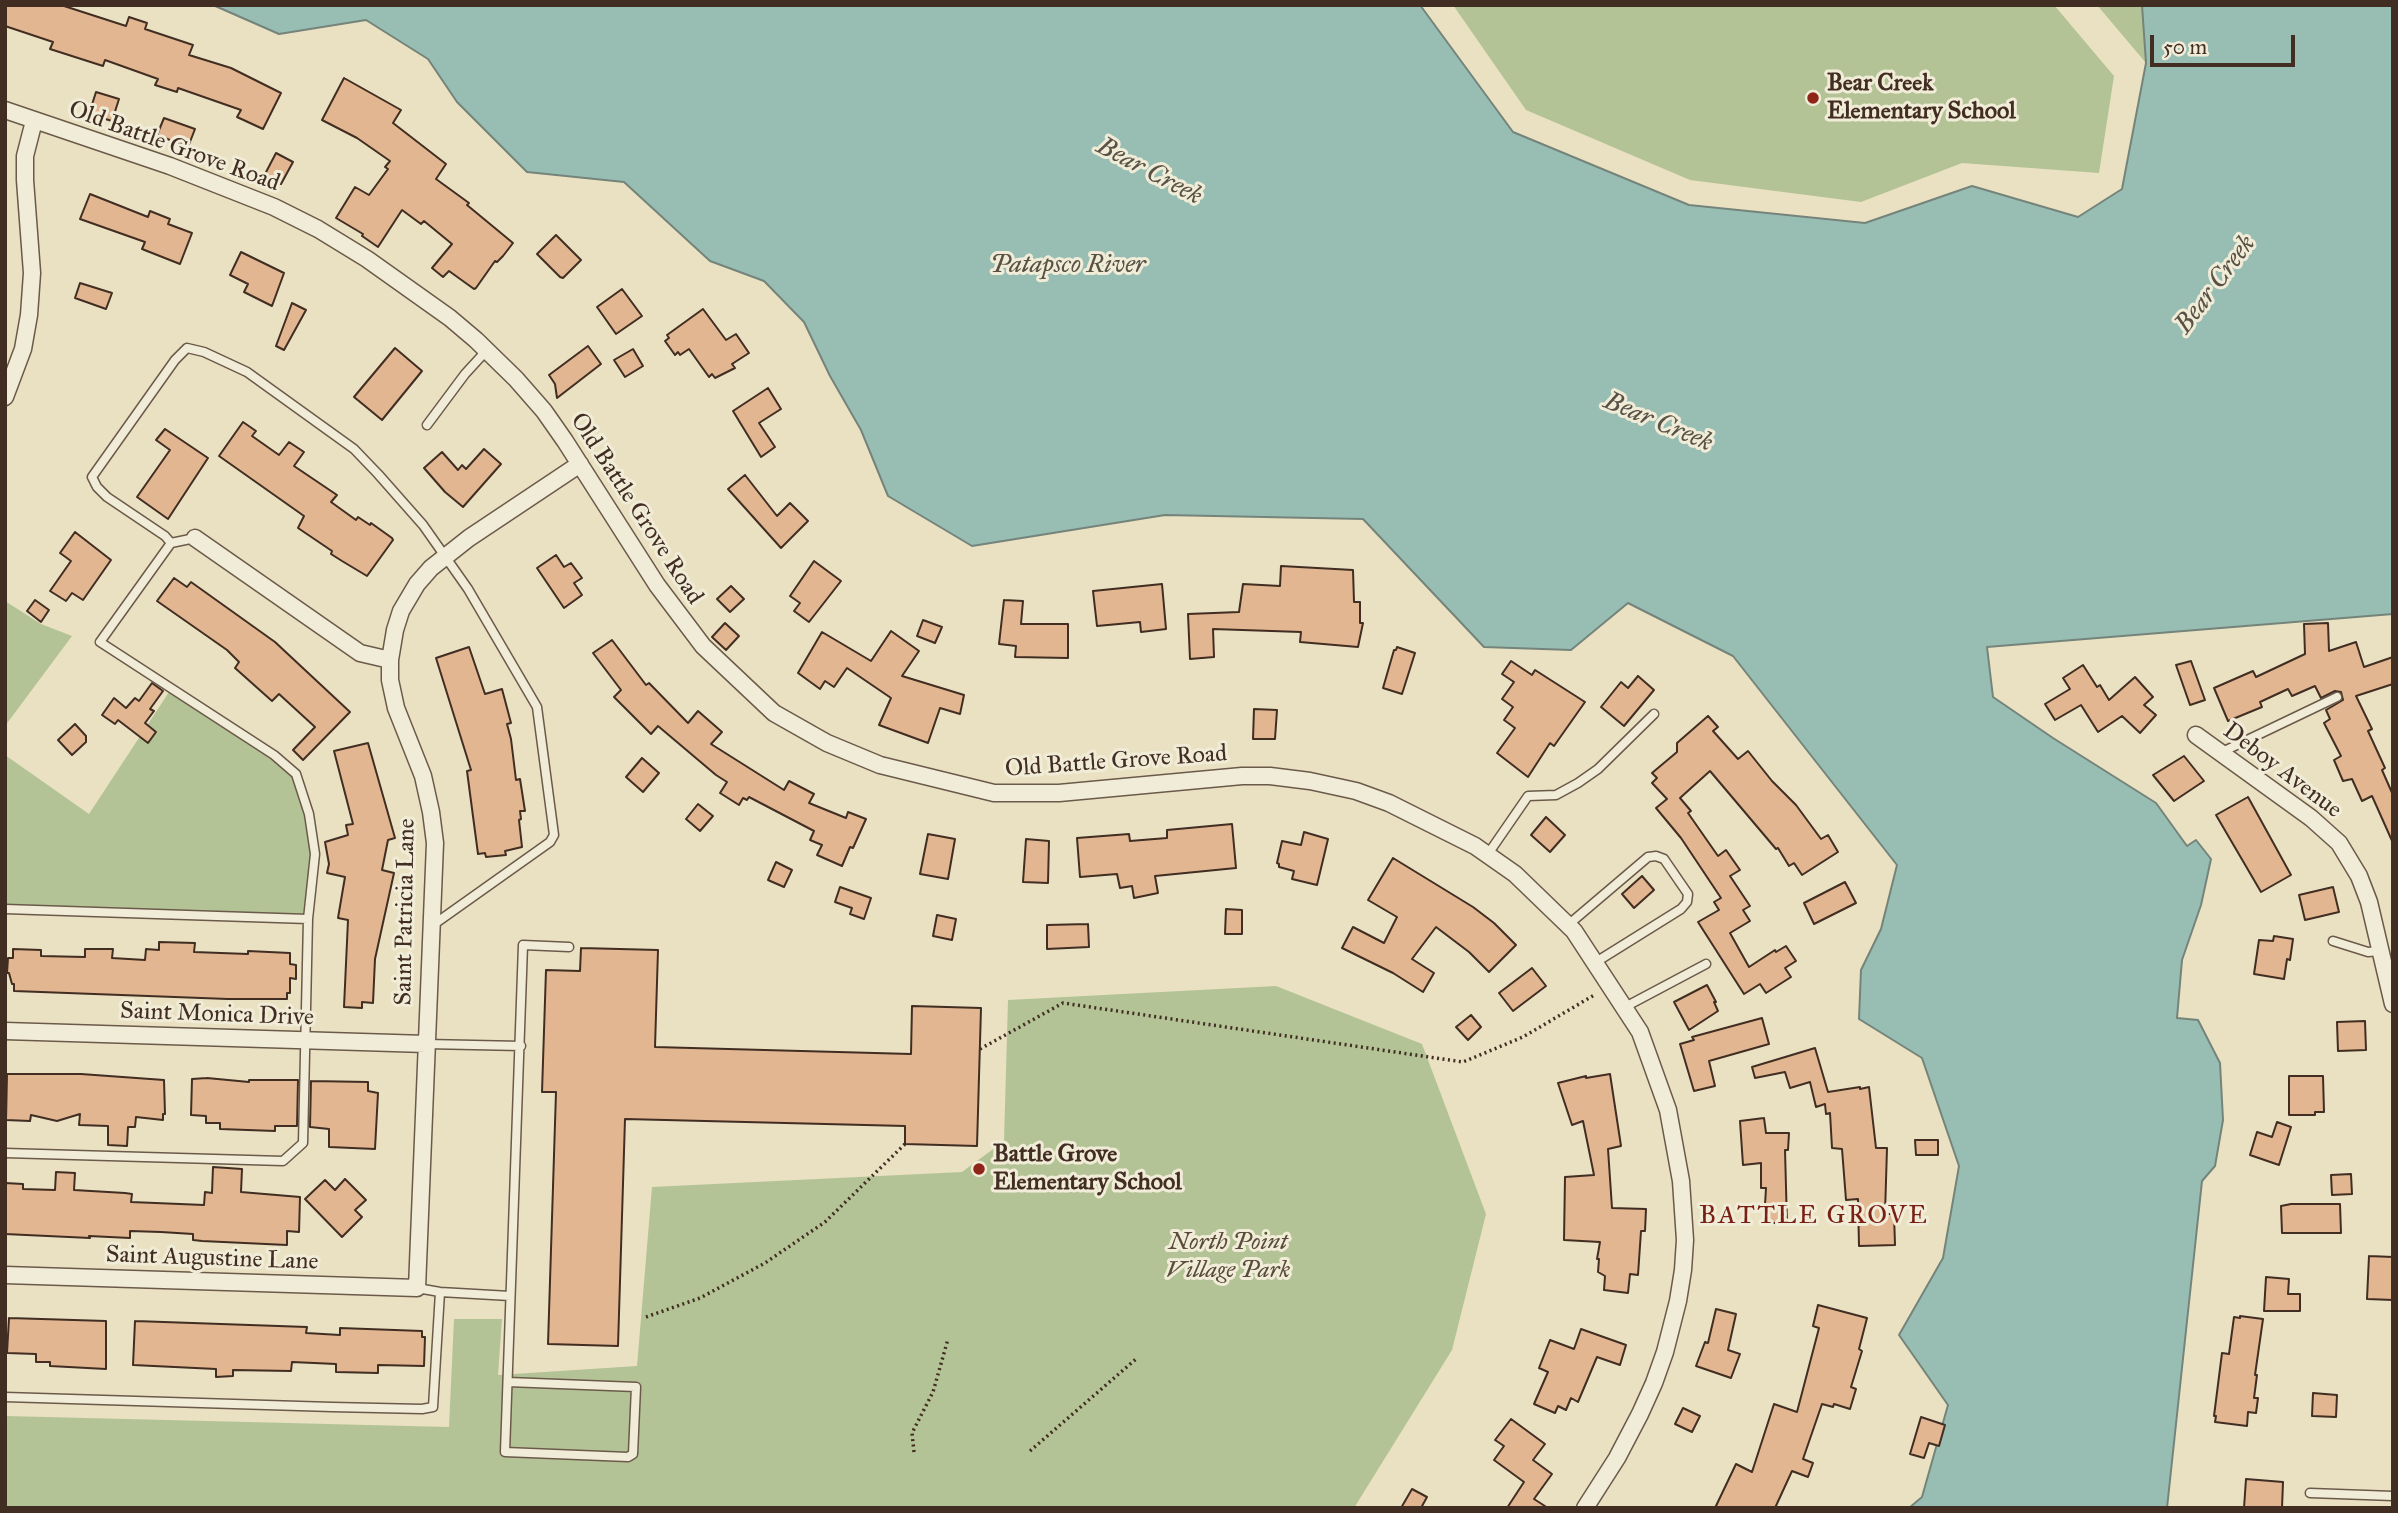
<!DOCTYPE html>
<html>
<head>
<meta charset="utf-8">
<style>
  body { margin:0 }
  #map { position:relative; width:2398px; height:1513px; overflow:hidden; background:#eae1c2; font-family:"IM FELL Great Primer",serif }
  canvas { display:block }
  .frame { position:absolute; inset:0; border:7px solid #412d22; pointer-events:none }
  .scale { position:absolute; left:2150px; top:35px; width:145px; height:32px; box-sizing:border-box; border:4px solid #412d22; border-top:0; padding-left:9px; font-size:21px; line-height:24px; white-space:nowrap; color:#412d22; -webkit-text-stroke:5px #f1ecd7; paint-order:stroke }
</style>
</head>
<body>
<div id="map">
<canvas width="2398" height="1513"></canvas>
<div class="frame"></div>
<div class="scale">50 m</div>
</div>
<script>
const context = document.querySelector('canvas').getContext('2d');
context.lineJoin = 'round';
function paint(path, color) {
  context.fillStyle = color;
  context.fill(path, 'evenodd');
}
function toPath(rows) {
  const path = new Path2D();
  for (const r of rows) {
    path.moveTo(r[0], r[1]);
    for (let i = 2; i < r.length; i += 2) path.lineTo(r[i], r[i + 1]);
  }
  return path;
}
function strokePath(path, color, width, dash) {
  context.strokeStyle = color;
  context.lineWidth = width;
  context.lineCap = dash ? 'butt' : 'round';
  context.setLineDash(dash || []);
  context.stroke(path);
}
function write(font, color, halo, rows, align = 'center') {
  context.font = font + ' "IM FELL Great Primer",serif';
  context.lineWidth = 6;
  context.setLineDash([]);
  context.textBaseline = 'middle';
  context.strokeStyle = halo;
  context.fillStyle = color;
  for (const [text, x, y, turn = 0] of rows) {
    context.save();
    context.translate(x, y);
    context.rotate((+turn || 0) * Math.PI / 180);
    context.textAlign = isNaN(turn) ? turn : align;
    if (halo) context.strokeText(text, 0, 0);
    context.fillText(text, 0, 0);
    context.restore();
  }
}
paint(toPath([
  [1453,5,2054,5,2114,76,2099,173,1962,163,1861,202,1690,180,1526,110],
  [2097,5,2142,5,2146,63],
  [5,601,41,624,72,636,5,726],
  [171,689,289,768,295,775,308,814,313,853,307,915,5,904,5,755,89,814],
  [1276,986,1422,1044,1486,1214,1452,1350,1354,1508,5,1508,5,1416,449,1427,454,1319,502,1319,498,1375,637,1366,652,1187,962,1172,1004,1141,1008,1000]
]), '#b3c396');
const water = toPath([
  [213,5,1420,5,1513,132,1689,205,1865,223,1972,186,2078,217,2122,189,2146,63,2142,5,2393,5,2393,614,1987,647,1993,697,2053,738,2156,803,2187,846,2196,840,2211,859,2201,905,2182,960,2177,1018,2198,1020,2220,1063,2223,1120,2215,1166,2202,1181,2167,1508,1909,1508,1922,1497,1948,1405,1899,1335,1943,1258,1959,1166,1922,1058,1859,1019,1861,970,1881,929,1897,865,1733,656,1628,603,1571,650,1484,647,1363,519,1165,515,972,546,888,496,861,430,830,376,804,322,764,281,710,261,624,182,527,172,457,102,428,59,366,20,279,34,213,5]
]);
paint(water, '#98beb4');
strokePath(water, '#75847a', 2);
const building = toPath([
  [5,5,61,5,126,26,129,17,147,23,145,29,193,45,189,55,231,68,281,93,263,129,237,117,241,110,178,88,177,92,155,85,158,79,105,60,103,66,50,49,53,42,5,26,5,5],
  [344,78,401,110,393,123,446,164,436,179,469,203,467,205,513,243,503,256,497,262,495,261,476,288,474,289,449,271,443,277,432,268,452,244,424,221,421,224,402,210,378,247,362,236,363,234,336,218,355,187,369,195,388,169,385,167,390,161,357,138,322,120,344,78],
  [96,92,119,99,112,121,89,114,96,92],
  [164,118,195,129,188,147,157,135,164,118],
  [276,153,293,162,281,184,264,176,276,153],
  [90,194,148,217,150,211,170,219,168,224,192,233,180,264,142,249,145,242,80,219,90,194],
  [556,235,581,260,563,278,560,277,537,254,556,235],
  [241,252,284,273,272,306,244,292,248,284,230,275,241,252],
  [80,283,112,293,106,309,75,298,80,283],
  [622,289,642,316,616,334,597,307,622,289],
  [292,303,306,310,284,350,276,346,292,303],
  [703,309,726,340,736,334,749,353,732,364,735,368,715,378,712,374,709,377,689,349,680,355,678,352,675,355,665,341,669,338,667,335,703,309],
  [588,346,601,364,557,398,555,384,549,375,588,346],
  [395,348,422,371,382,420,354,397,395,348],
  [633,349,643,366,625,377,614,360,633,349],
  [768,388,781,409,759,423,775,447,761,457,733,411,768,388],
  [243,422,256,431,252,436,279,455,289,442,304,452,294,466,337,495,331,502,356,520,358,517,370,525,371,523,392,538,393,540,367,576,342,561,331,554,332,551,298,528,304,516,219,456,243,422],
  [165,429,208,458,168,519,137,497,170,450,156,440,165,429],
  [484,449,501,464,463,507,445,492,424,468,442,452,458,470,462,465,466,469,484,449],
  [745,475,777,516,790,503,808,521,781,548,728,489,745,475],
  [75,532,111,560,83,600,72,593,66,601,50,591,71,561,60,553,75,532],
  [556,555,564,567,571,563,582,578,574,583,582,595,564,608,537,568,556,555],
  [814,561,841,581,809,622,794,611,800,603,790,596,814,561],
  [1281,566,1353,570,1354,602,1360,602,1360,623,1363,623,1358,647,1300,642,1301,632,1213,629,1214,657,1190,659,1188,614,1239,612,1243,584,1280,586,1281,566],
  [174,578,187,587,191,582,275,642,350,712,303,760,293,750,315,727,279,694,272,701,235,668,239,662,227,650,157,601,174,578],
  [1162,584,1166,629,1141,632,1140,622,1097,626,1093,591,1162,584],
  [731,586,744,599,730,612,717,599,731,586],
  [35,600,49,610,41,622,27,611,35,600],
  [1004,600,1023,601,1021,624,1068,624,1068,658,1015,657,1016,646,999,644,1004,600],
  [923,620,942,627,935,643,917,636,923,620],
  [725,623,739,636,726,650,712,637,725,623],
  [2328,623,2329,651,2356,642,2364,667,2393,657,2393,684,2356,696,2372,729,2368,731,2385,768,2382,770,2393,795,2393,843,2372,796,2362,801,2352,779,2343,781,2334,760,2341,756,2324,723,2330,719,2326,710,2343,700,2341,692,2335,691,2321,698,2315,686,2292,696,2288,689,2260,702,2262,707,2228,721,2214,688,2253,671,2256,677,2305,654,2304,624,2328,623],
  [891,631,919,651,902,676,964,695,960,714,940,708,928,743,879,725,891,698,847,668,834,687,825,681,820,689,798,673,822,632,871,661,891,631],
  [612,640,646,685,649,683,688,723,698,711,722,732,711,744,784,790,789,781,814,794,809,803,846,818,848,812,866,819,853,848,850,847,842,866,817,855,822,845,810,840,814,831,749,797,747,800,743,798,739,805,720,793,727,782,716,775,658,726,651,734,614,697,621,690,593,653,612,640],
  [469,647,485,694,502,689,511,723,507,724,511,739,516,780,520,779,525,811,520,811,521,819,519,820,522,847,505,851,506,855,486,857,485,853,478,854,467,771,471,770,436,658,469,647],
  [1397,647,1415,653,1402,694,1383,688,1394,650,1396,650,1397,647],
  [1511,661,1532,675,1535,670,1585,702,1554,746,1550,743,1528,777,1497,753,1515,728,1504,720,1513,707,1502,699,1514,682,1502,674,1511,661],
  [2191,661,2205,700,2190,705,2176,665,2191,661],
  [2083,665,2097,687,2100,685,2109,700,2135,677,2153,697,2144,705,2156,715,2140,733,2122,716,2098,732,2081,705,2055,720,2045,704,2070,689,2063,678,2083,665],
  [1638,676,1654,690,1624,726,1601,707,1621,682,1628,688,1638,676],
  [152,683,163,691,150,709,154,711,145,723,156,732,148,743,118,720,115,724,102,715,114,698,126,708,135,698,139,701,152,683],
  [1254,709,1277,710,1275,739,1253,739,1254,709],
  [1708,716,1718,727,1713,731,1738,759,1748,751,1772,781,1796,805,1821,839,1828,835,1838,852,1802,875,1794,863,1789,866,1778,848,1776,849,1710,771,1680,798,1691,811,1688,813,1718,856,1726,850,1740,870,1730,876,1750,906,1743,910,1750,921,1730,933,1749,967,1775,950,1776,952,1786,946,1796,961,1785,968,1791,977,1766,993,1760,984,1744,994,1698,922,1719,910,1714,902,1721,898,1681,838,1656,808,1667,799,1652,783,1657,778,1652,773,1677,752,1677,743,1708,716],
  [75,724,86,736,86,742,72,755,58,740,75,724],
  [368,743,395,838,388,840,382,870,394,873,375,959,373,1003,362,1002,362,1008,344,1007,348,920,338,918,345,877,327,873,329,864,325,842,348,835,346,825,353,824,334,751,368,743],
  [2184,756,2204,781,2174,801,2153,775,2184,756],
  [642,758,659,773,643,792,626,777,642,758],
  [2248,797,2291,875,2261,892,2216,815,2248,797],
  [698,804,713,816,700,831,686,819,698,804],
  [1546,817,1565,835,1550,852,1531,835,1546,817],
  [1232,824,1236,868,1155,876,1158,893,1134,898,1132,886,1120,888,1117,874,1080,877,1077,838,1129,834,1130,841,1167,838,1167,830,1232,824],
  [1304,832,1328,839,1317,885,1292,879,1294,871,1279,867,1279,864,1277,863,1282,841,1301,845,1304,832],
  [928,834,955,839,948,879,920,874,928,834],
  [1026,839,1049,841,1048,883,1023,882,1026,839],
  [1393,858,1473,907,1494,923,1516,945,1489,972,1469,952,1436,927,1412,959,1434,973,1423,992,1393,973,1342,948,1353,927,1384,943,1397,917,1368,900,1393,858],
  [776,862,792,870,784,887,768,880,776,862],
  [1642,876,1654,890,1634,908,1622,894,1642,876],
  [1845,882,1856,903,1814,924,1804,903,1845,882],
  [840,887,871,898,864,919,850,914,852,908,835,902,840,887],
  [2333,887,2339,912,2305,920,2299,895,2333,887],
  [1226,909,1242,910,1242,934,1225,934,1226,909],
  [937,915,956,919,952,940,933,936,937,915],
  [1088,924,1089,947,1047,949,1047,925,1088,924],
  [2274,936,2293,939,2290,960,2287,959,2284,979,2254,974,2259,940,2273,941,2274,936],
  [159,942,195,943,194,952,248,954,248,951,290,953,290,964,296,965,296,979,290,978,290,993,287,993,287,999,228,999,14,991,14,984,12,984,9,973,7,973,8,958,13,958,13,949,41,950,41,956,85,957,85,949,113,949,112,958,145,960,146,949,159,950,159,942],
  [581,948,658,950,655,1047,911,1054,912,1006,981,1008,977,1146,905,1144,905,1126,625,1119,618,1346,548,1344,556,1092,542,1092,546,970,580,971,581,948],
  [1532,968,1546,986,1513,1011,1499,993,1532,968],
  [1707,985,1716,1002,1714,1002,1718,1011,1689,1030,1674,1002,1707,985],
  [1471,1015,1481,1027,1468,1040,1456,1027,1471,1015],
  [1762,1018,1769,1044,1709,1061,1715,1086,1694,1091,1680,1044,1694,1040,1692,1037,1762,1018],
  [2365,1021,2366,1050,2338,1051,2337,1022,2365,1021],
  [1815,1048,1828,1092,1860,1087,1860,1089,1869,1087,1876,1148,1887,1148,1885,1214,1894,1214,1895,1245,1859,1246,1858,1199,1846,1200,1842,1149,1832,1148,1830,1113,1826,1114,1825,1104,1816,1107,1810,1082,1790,1088,1785,1072,1755,1078,1752,1067,1815,1048],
  [7,1074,81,1074,164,1080,165,1114,163,1114,163,1120,136,1117,135,1127,128,1127,127,1146,108,1145,108,1126,79,1125,80,1114,57,1121,31,1115,30,1121,6,1120,7,1074],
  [1610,1074,1621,1146,1608,1149,1612,1208,1646,1209,1645,1231,1641,1231,1638,1275,1630,1274,1628,1293,1604,1290,1605,1276,1598,1272,1599,1259,1597,1259,1600,1242,1564,1240,1565,1177,1594,1175,1583,1121,1572,1125,1558,1083,1586,1076,1586,1078,1610,1074],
  [2289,1076,2323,1076,2324,1112,2315,1112,2315,1115,2289,1115,2289,1076],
  [207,1078,249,1082,249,1080,298,1080,297,1126,275,1126,275,1131,220,1129,220,1123,206,1123,206,1116,191,1115,192,1079,207,1078],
  [311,1081,368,1082,368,1091,378,1093,375,1149,329,1147,329,1129,310,1127,311,1081],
  [1764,1118,1766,1133,1789,1133,1788,1150,1785,1150,1787,1224,1764,1222,1766,1188,1761,1188,1761,1163,1743,1165,1740,1121,1764,1118],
  [2277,1122,2291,1127,2279,1165,2250,1155,2257,1132,2272,1137,2277,1122],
  [1915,1140,1938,1140,1938,1155,1916,1155,1915,1140],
  [213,1167,242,1169,241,1192,300,1197,299,1232,287,1231,287,1245,202,1241,193,1240,193,1234,161,1232,130,1231,130,1238,89,1236,90,1238,5,1234,5,1183,23,1184,23,1189,55,1190,56,1172,75,1173,74,1190,125,1193,132,1194,131,1202,204,1205,205,1192,212,1193,213,1167],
  [2351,1174,2352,1194,2332,1195,2331,1175,2351,1174],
  [345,1179,366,1200,355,1210,362,1217,342,1237,305,1199,325,1180,335,1190,345,1179],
  [2291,1204,2340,1204,2341,1233,2282,1233,2281,1206,2291,1204],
  [2369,1256,2393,1257,2393,1300,2367,1299,2369,1256],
  [2266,1277,2289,1279,2288,1294,2300,1294,2300,1311,2264,1311,2266,1277],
  [1818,1305,1867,1318,1859,1349,1862,1351,1851,1387,1856,1389,1850,1409,1834,1404,1833,1407,1822,1404,1803,1459,1813,1463,1808,1477,1792,1471,1775,1508,1715,1508,1736,1464,1752,1472,1774,1404,1797,1412,1819,1328,1813,1326,1818,1305],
  [1716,1309,1736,1314,1728,1350,1740,1354,1731,1378,1696,1366,1705,1342,1708,1343,1716,1309],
  [2240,1316,2263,1319,2255,1375,2257,1375,2254,1398,2258,1398,2256,1413,2248,1412,2247,1426,2215,1422,2216,1416,2214,1416,2222,1353,2229,1354,2234,1317,2240,1318,2240,1316],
  [9,1318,106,1321,106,1369,50,1366,50,1362,36,1362,36,1354,7,1353,9,1318],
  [135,1321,307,1327,306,1333,340,1335,340,1328,422,1331,422,1337,425,1337,424,1366,378,1365,378,1373,336,1372,336,1364,292,1362,291,1371,233,1370,233,1376,216,1377,216,1369,133,1365,135,1321],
  [1581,1329,1626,1345,1620,1365,1597,1357,1578,1402,1571,1398,1566,1410,1558,1406,1555,1413,1534,1404,1548,1372,1539,1368,1550,1340,1574,1349,1581,1329],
  [2313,1393,2337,1395,2336,1417,2312,1416,2313,1393],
  [1683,1408,1700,1416,1692,1432,1675,1424,1683,1408],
  [1921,1417,1945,1425,1939,1446,1929,1443,1924,1458,1910,1454,1921,1417],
  [1511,1419,1545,1444,1533,1460,1552,1474,1534,1499,1548,1508,1507,1508,1524,1482,1494,1460,1504,1446,1495,1440,1511,1419],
  [2246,1479,2283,1482,2282,1508,2244,1508,2246,1479],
  [1412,1489,1427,1497,1421,1508,1401,1508,1412,1489]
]);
paint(building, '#e1b691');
strokePath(building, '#412d22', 2);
const service = toPath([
  [427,425,465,374,487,350],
  [171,543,195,538],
  [2220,753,2337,697],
  [1488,854,1528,796,1556,795,1578,783,1598,769,1654,714],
  [5,909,308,919],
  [1568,925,1648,857,1656,856,1664,859,1688,894,1687,902,1681,909,1596,962],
  [2333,941,2368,952,2381,951],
  [1625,1007,1706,964],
  [426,1044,521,1046],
  [5,1153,283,1161,303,1143,308,919,315,854,309,814,296,774,274,755,100,642,171,543,165,536,107,497,97,487,92,477,175,360,187,348,204,352,247,372,354,449,378,474,423,525,468,589,537,707,554,835,550,842,433,925],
  [417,1288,440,1292,510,1296],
  [508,1382,636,1387,633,1454,628,1457,505,1452,523,945,569,947],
  [5,1397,332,1407,422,1409,433,1407,440,1292],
  [2310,1493,2393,1496]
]);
const minor = toPath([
  [5,110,170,166,274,207,318,229,367,259,450,318,476,340,516,379,544,411,565,441,657,585,703,646,774,713,827,743,880,765,994,793,1059,793,1242,776,1270,776,1310,781,1356,791,1389,803,1475,846,1515,874,1574,931,1640,1032,1668,1110,1681,1181,1685,1240,1683,1270,1678,1301,1665,1352,1654,1383,1640,1414,1617,1458,1585,1508],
  [5,397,23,349,29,315,32,273,25,180,25,156,34,121],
  [195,538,360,653,390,660],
  [2196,735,2311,818,2339,843,2359,876,2369,902,2393,1004],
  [5,1031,426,1044],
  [5,1275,417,1288,435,843,431,812,423,776,396,708,390,680,390,660,395,630,401,611,417,584,431,568,469,538,580,464]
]);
strokePath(service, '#6b5a4a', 11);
strokePath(minor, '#6b5a4a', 19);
strokePath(toPath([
  [980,1049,1063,1003,1463,1062,1523,1037,1596,994],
  [646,1317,700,1298,765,1263,825,1222,905,1144],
  [1030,1451,1136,1359],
  [914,1452,912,1433,933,1392,948,1339]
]), '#412d22', 3.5, [2, 3.5]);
strokePath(service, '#f1ecd7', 8);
strokePath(minor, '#f1ecd7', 16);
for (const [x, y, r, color] of [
  [1813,98,7,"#8f2418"],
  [979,1169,7,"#8f2418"]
]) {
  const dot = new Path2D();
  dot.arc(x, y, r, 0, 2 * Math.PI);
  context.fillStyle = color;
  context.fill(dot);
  strokePath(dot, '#f1ecd7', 2.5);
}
write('bold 24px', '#412d22', '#f1ecd7', [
  ["Bear Creek",1827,84],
  ["Elementary School",1827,112],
  ["Battle Grove",993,1155],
  ["Elementary School",993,1183]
], 'left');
write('24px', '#412d22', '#f1ecd7', [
  ["Old Battle Grove Road",174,147,20],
  ["Old Battle Grove Road",636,509,57],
  ["Old Battle Grove Road",1116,762,-4],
  ["Deboy Avenue",2282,771,37],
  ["Saint Patricia Lane",406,912,-89],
  ["Saint Monica Drive",217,1015,2],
  ["Saint Augustine Lane",212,1259,2]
]);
write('italic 24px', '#584b39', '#f1ecd7', [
  ["North Point",1228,1243],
  ["Village Park",1228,1271]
]);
write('italic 26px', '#575146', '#f1ecd7', [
  ["Bear Creek",1149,172,28],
  ["Patapsco River",1068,266],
  ["Bear Creek",2216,285,-53],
  ["Bear Creek",1658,423,23]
]);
context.letterSpacing = '2px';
write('26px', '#7a1f14', '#f1ecd7', [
  ["BATTLE GROVE",1814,1217]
]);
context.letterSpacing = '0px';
</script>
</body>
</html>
